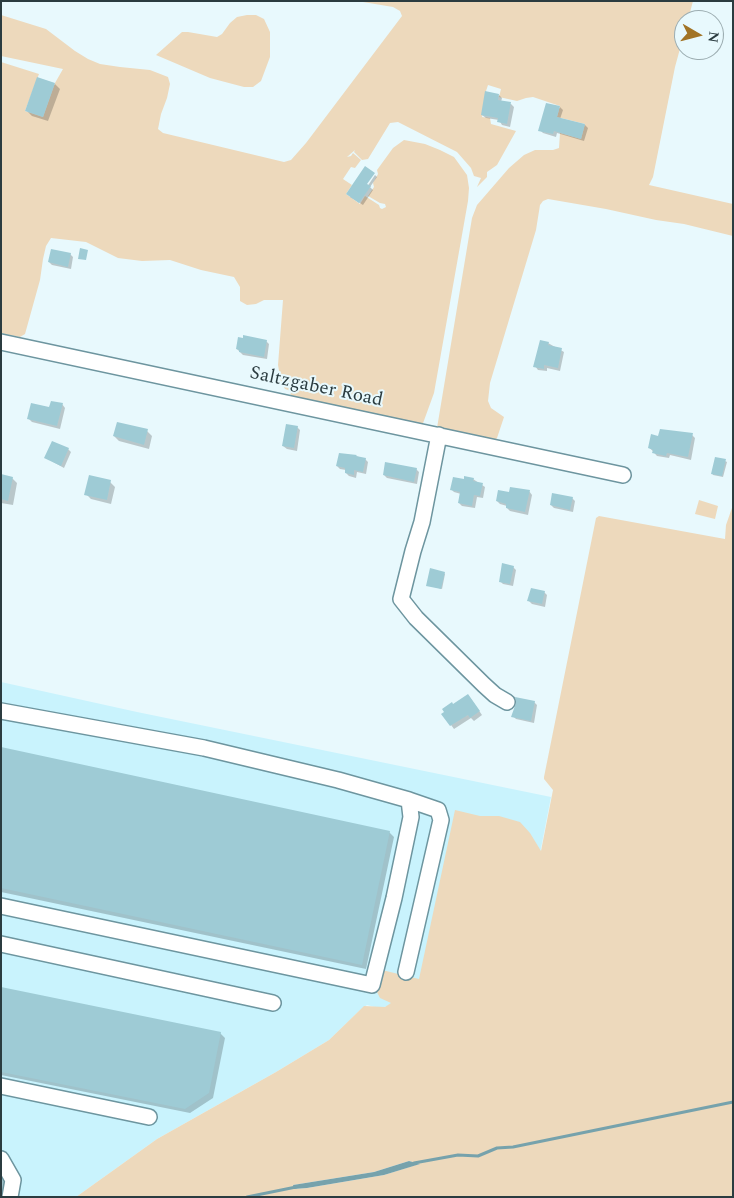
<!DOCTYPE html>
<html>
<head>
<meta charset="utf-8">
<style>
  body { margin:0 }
  #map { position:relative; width:734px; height:1198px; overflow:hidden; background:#e8f9fd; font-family:Spectral,serif }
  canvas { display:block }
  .frame { position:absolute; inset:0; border:2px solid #2b3c40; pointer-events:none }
  .north { position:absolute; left:674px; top:10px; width:50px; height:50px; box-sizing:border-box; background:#e8f9fd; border:1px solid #9cadb1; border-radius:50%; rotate:98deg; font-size:14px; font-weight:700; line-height:20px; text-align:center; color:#2b3c40 }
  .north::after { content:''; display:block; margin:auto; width:18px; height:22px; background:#a27426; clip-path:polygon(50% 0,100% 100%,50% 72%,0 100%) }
</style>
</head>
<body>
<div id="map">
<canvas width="734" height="1198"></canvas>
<div class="frame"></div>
<div class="north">N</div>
</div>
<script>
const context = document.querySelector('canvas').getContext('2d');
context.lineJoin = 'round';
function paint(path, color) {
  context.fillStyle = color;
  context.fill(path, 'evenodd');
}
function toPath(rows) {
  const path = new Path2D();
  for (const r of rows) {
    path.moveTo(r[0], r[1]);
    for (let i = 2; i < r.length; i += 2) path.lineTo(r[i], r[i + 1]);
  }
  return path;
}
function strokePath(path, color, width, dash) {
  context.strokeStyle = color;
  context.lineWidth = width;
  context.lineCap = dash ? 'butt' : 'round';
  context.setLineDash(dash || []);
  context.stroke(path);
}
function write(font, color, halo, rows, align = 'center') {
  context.font = font + ' Spectral,serif';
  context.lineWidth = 4;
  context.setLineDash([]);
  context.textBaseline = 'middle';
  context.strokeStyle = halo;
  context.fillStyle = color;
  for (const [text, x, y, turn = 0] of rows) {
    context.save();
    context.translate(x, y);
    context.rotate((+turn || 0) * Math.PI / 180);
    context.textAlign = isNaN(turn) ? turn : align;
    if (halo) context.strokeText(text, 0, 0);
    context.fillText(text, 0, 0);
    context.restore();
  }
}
paint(toPath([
  [1,682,137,712,551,797,521,951,385,1007,375,1007,367,1005,360,1010,329,1040,276,1072,157,1139,76,1197,1,1197]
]), '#c9f3fd');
paint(toPath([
  [357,1,693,1,688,20,684,20,684,34,675,67,653,177,649,185,733,204,733,236,684,224,656,220,606,209,548,199,543,201,540,205,536,230,490,383,488,401,491,408,504,417,497,438,493,442,437,428,472,218,477,205,509,168,524,155,535,150,553,150,559,148,560,133,581,139,585,124,557,117,560,106,533,97,526,98,517,101,499,97,501,89,488,85,486,91,482,117,490,118,491,124,516,131,497,165,487,172,487,177,477,187,481,178,474,176,471,168,457,152,398,122,390,123,368,159,362,160,354,152,355,150,347,157,351,156,353,153,361,160,355,168,351,167,343,179,352,185,346,194,360,204,365,196,379,205,380,208,382,209,386,207,385,204,380,203,368,196,374,187,373,183,378,174,377,170,393,148,404,140,425,144,440,150,454,157,467,175,469,188,468,201,434,393,422,426,290,399,291,391,285,389,281,382,278,365,283,300,264,300,256,304,247,305,240,301,240,287,234,277,201,270,170,260,142,261,118,258,86,242,51,238,46,246,43,259,40,280,25,334,20,337,1,333,1,62,39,74,25,111,43,117,55,83,63,69,1,56,1,15,46,29,75,51,88,59,100,64,120,67,150,70,168,77,170,84,167,98,161,114,158,129,163,133,284,162,291,160,306,143,402,16,400,11,393,7],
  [247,15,256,15,264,19,270,32,270,57,261,81,253,87,244,87,210,78,156,55,182,32,188,32,217,37,222,34,230,23,237,17],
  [699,500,718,506,715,519,695,514],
  [733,505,733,1197,76,1197,157,1139,276,1072,329,1040,364,1006,385,1007,391,1003,380,998,377,992,382,970,419,979,455,810,480,816,499,816,520,822,530,833,541,851,553,790,544,779,544,777,596,518,599,516,725,539,726,525],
  [409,1161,419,1164,384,1175,307,1188,294,1189,293,1185,374,1172]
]), '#edd9bc');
paint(toPath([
  [409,1161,420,1164,384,1175,307,1188,294,1189,293,1185,374,1172]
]), '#76a2ac');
paint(toPath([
  [55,84,60,89,48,121,32,116,27,111],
  [499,95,502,98,501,102,511,104,514,107,510,127,502,125,499,120,486,118,482,115],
  [560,107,563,110,560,119,585,125,588,128,584,141,557,133,556,137,543,133,540,130],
  [375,175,377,177,370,187,373,190,363,205,350,197,363,188,365,190],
  [70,254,73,257,71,269,52,265,49,262],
  [266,341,269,344,267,359,243,355,237,349],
  [548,343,564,352,560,371,547,368,547,371,538,370,535,366],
  [62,404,65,408,60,429,32,422,29,419],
  [297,427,300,430,297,451,287,449,283,446],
  [147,431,152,436,149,449,119,441,114,436],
  [692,435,695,438,691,460,670,455,669,458,657,456,650,448],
  [68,449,71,452,64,468,46,458],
  [356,456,365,459,368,462,366,474,357,472,356,478,349,476,346,473,346,470,340,469,337,466],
  [725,461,727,462,723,477,713,475,712,473],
  [416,469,419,472,417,484,387,478,384,475],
  [1,476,12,478,17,483,13,505,1,503],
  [473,479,485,487,483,498,477,497,475,508,462,506,459,503,461,494,454,492,451,489,465,480],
  [110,482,115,487,111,504,91,499,86,494],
  [529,491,532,495,528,515,510,511,507,508,507,506,500,504,497,501,510,493],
  [572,498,575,501,573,512,554,508,551,505],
  [513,567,516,570,513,586,503,584,500,581],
  [444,573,445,574,442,589,427,585],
  [544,592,547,595,545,607,532,604,529,601],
  [471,699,482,715,474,721,471,718,454,729,443,714,453,706],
  [534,702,537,705,534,723,516,719,513,716],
  [1,748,389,832,394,837,366,969,1,892],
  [1,988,220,1033,225,1038,213,1098,190,1113,1,1075],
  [1,1178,5,1183,2,1197,1,1197]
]), '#0003');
strokePath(toPath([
  [414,1163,458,1155,478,1156,497,1148,513,1147,733,1102],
  [247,1197,296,1187]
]), '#76a2ac', 3);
paint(toPath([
  [37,77,55,83,43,117,25,111],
  [485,91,499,94,498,100,511,102,507,124,497,122,498,118,481,115],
  [546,103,560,106,557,117,585,124,581,139,554,131,553,134,538,131],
  [365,166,375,173,367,184,371,186,359,203,346,194],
  [80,248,88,250,86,260,78,259],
  [51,249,71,253,68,267,48,262],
  [243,335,267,340,264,357,239,352,239,350,236,349,238,337,243,338],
  [540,340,549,342,548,345,562,348,558,368,544,365,544,369,533,367],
  [51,401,63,403,57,426,27,419,31,403,49,407],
  [117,422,148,429,144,445,113,436],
  [286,424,298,426,294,448,282,446],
  [660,429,693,433,688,457,667,453,666,456,652,453,653,450,648,448,651,434,658,436],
  [52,441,69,448,61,466,44,458],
  [339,453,357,455,356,456,366,458,363,472,354,470,354,475,345,473,345,468,336,466],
  [715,457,726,459,722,476,711,474],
  [385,462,417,468,414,482,383,475],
  [1,474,13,477,8,501,1,499],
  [89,475,111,480,107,500,84,495],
  [464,476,474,478,473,481,483,483,480,496,474,495,472,506,458,503,460,492,450,490,453,477,464,479],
  [510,487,530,490,525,512,506,508,506,504,496,501,498,490,509,492],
  [552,493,573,497,570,510,550,505],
  [502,563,514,566,510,584,499,582],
  [430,568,445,572,441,589,426,586],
  [531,588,545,591,542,604,527,601],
  [468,694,480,711,470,718,468,715,450,726,441,714,444,712,442,709,452,702,453,704],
  [515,697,535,701,531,721,511,717,516,703],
  [1,747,390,831,362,965,1,888],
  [1,987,221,1032,209,1093,185,1109,1,1072]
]), '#9ecbd5');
const minor = toPath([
  [1,342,623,475],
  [439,435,422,522,413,551,401,599,416,618,484,685,495,695,507,702],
  [1,711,204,748,338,780,409,800,411,817,394,898,372,985,1,906],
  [1,944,273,1003],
  [406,972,441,820,438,810,409,800],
  [1,1086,149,1117],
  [1,1159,13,1180,10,1197]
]);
strokePath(minor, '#6d959f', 18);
strokePath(minor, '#fff', 15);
write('19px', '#2b3c40', '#e8f9fd', [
  ["Saltzgaber Road",316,388,12]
]);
</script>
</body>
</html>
